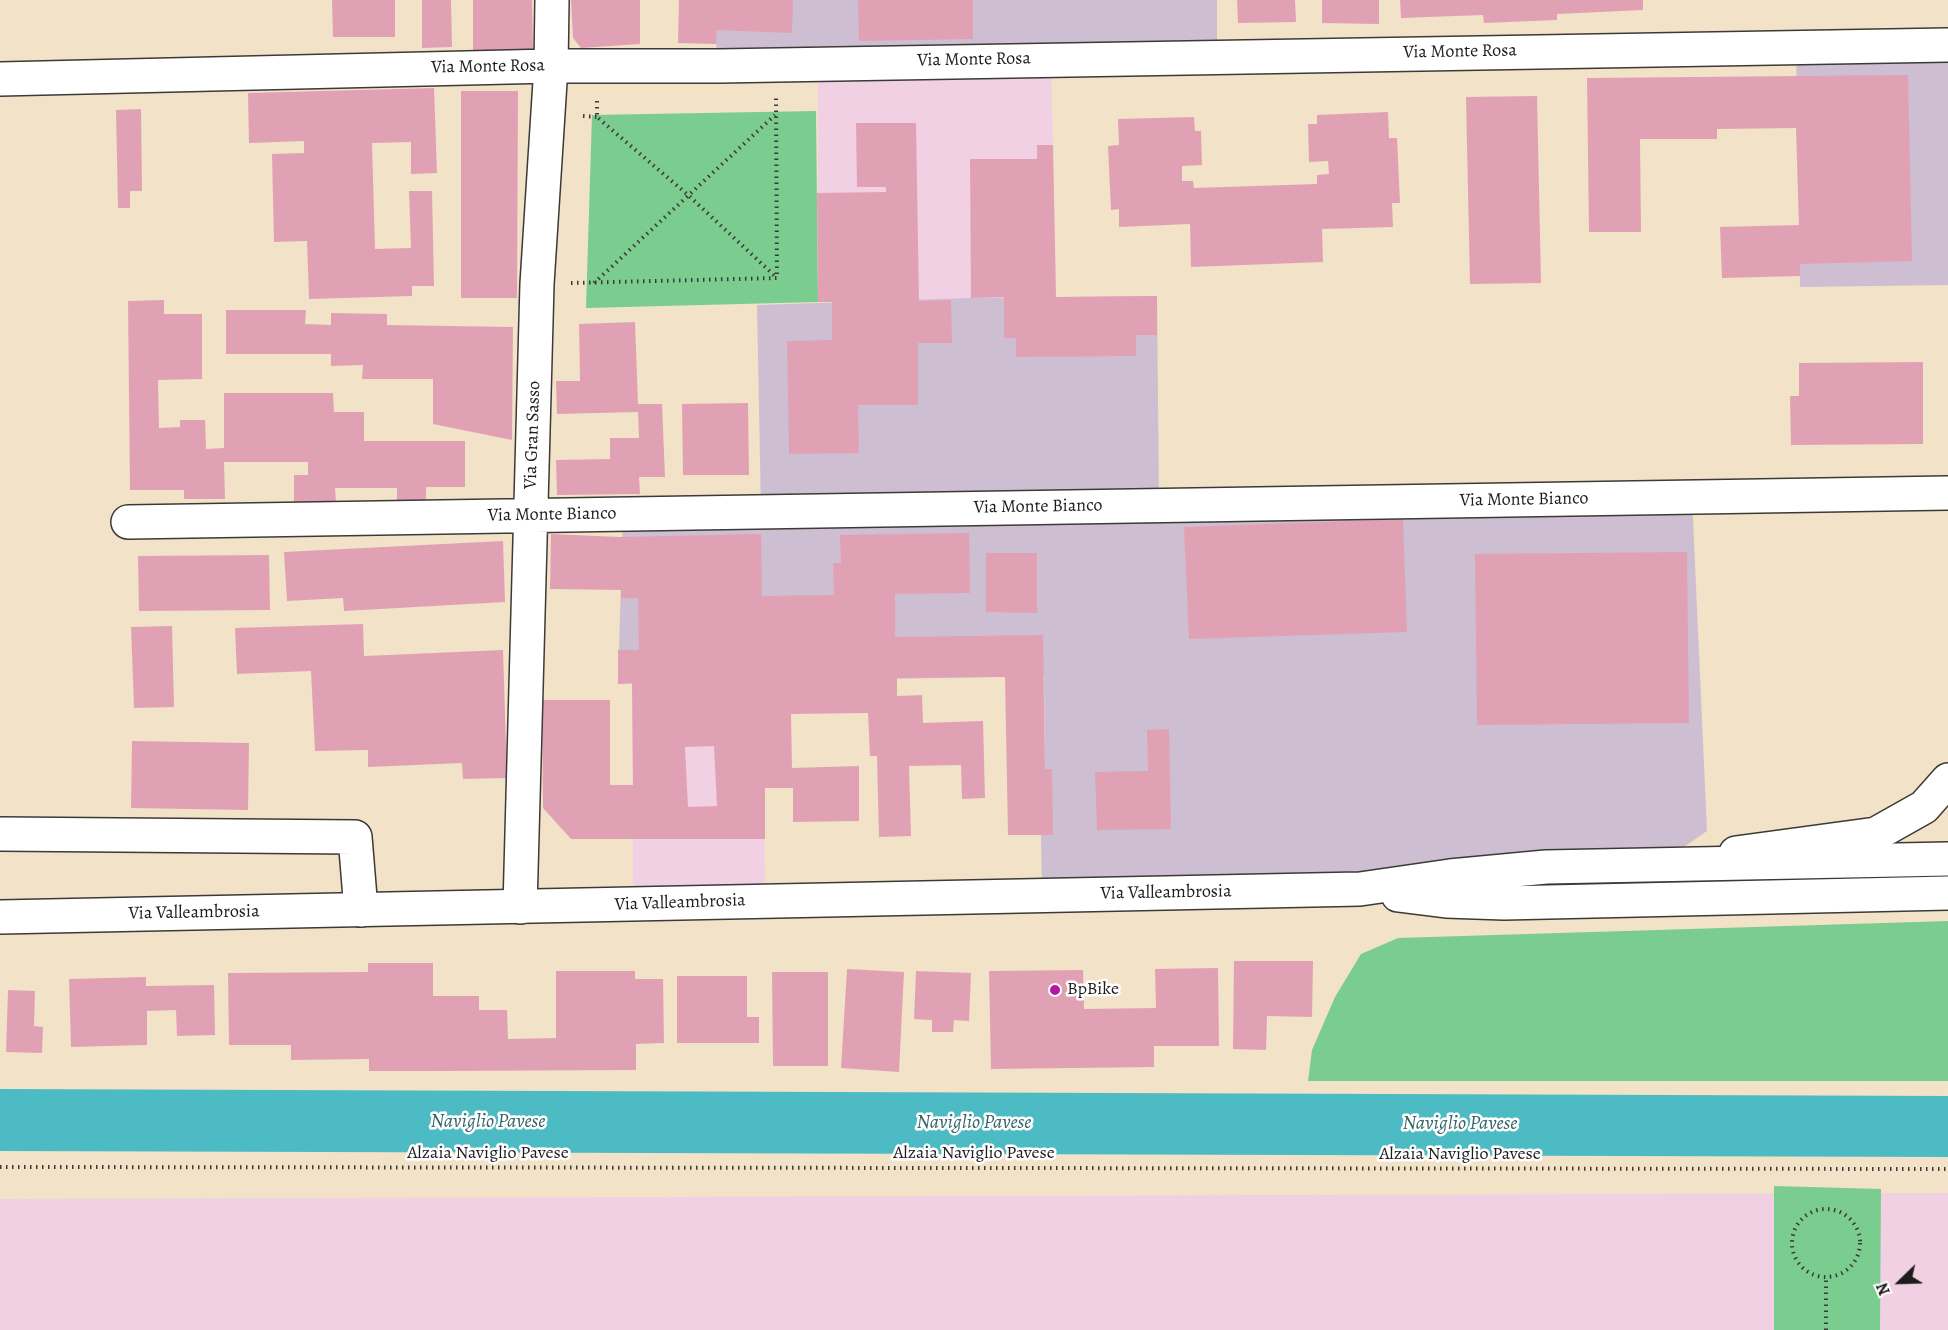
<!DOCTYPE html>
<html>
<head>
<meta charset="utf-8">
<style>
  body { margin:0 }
  #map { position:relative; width:1948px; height:1330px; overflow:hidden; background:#f2e2c7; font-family:Alegreya,serif }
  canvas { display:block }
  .north { position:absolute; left:1870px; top:1252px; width:60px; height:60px; -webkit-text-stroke:4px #fff; paint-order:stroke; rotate:247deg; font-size:16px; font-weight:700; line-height:24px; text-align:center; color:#1c1c1c }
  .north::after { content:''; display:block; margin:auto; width:21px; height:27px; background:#1c1c1c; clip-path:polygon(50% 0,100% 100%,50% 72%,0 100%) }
</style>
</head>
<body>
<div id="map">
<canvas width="1948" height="1330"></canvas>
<div class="north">N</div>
</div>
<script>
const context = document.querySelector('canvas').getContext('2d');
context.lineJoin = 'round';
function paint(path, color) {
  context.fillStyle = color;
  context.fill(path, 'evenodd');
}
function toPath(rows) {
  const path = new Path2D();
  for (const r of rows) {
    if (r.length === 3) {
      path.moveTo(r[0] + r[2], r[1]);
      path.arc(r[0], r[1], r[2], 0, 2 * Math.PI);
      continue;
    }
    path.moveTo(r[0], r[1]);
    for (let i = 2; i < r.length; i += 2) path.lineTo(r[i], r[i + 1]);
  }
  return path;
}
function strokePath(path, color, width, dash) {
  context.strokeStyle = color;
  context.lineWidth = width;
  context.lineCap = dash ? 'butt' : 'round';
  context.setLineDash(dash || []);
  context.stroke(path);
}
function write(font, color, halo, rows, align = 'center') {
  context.font = font + ' Alegreya,serif';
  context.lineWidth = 5;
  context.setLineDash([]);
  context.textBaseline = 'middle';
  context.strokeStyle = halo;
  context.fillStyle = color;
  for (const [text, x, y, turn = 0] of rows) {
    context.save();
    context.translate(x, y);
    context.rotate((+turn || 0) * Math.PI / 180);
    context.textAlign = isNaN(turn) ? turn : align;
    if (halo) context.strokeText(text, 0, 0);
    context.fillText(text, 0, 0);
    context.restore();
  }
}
paint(toPath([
  [1051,59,1056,297,818,302,818,62],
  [763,682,765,901,633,904,632,683],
  [1948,1193,1948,1330,0,1330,0,1199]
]), '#f1d0e3');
paint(toPath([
  [718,0,1217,0,1217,56,719,66,716,44],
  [1948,45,1948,285,1800,287,1796,47],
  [1157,296,1159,505,1692,497,1707,831,1659,864,1042,896,1041,835,1052,769,1045,769,1044,676,618,684,623,513,761,511,757,305,971,298]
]), '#cebed1');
paint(toPath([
  [816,111,818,302,586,308,592,115],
  [1948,921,1948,1081,1308,1081,1312,1050,1335,997,1361,954,1398,938],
  [1774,1186,1881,1189,1880,1330,1774,1330]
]), '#7bcd8f');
paint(toPath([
  [0,1089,1948,1096,1948,1157,0,1151]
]), '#4dbbc3');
paint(toPath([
  [332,0,395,0,395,37,333,37],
  [422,0,451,0,452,47,422,48],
  [473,0,532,0,533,50,473,50],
  [571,0,640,0,640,44,581,48,573,38],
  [679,0,793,0,792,33,717,30,716,44,678,43],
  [858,0,973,0,973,39,859,41],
  [1237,0,1295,0,1296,22,1238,23],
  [1322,0,1379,0,1379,24,1322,23],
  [1400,0,1643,0,1643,10,1557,14,1557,20,1484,23,1483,15,1401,18],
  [1908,75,1912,261,1800,264,1800,276,1722,278,1720,227,1799,225,1796,128,1717,129,1717,139,1640,139,1641,232,1589,232,1587,78],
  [434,88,437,173,411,174,411,142,372,143,375,249,411,248,409,191,432,191,434,286,412,286,412,296,309,299,307,241,274,242,272,154,304,153,304,141,249,143,248,93],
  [461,91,518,91,517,298,461,298],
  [1537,96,1541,283,1470,284,1466,97],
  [141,109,142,191,130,191,130,208,118,208,116,110],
  [1388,112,1389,138,1397,138,1400,203,1392,203,1393,227,1322,229,1323,262,1191,267,1190,224,1119,227,1119,209,1111,210,1108,146,1119,145,1118,119,1194,117,1195,131,1201,131,1202,165,1182,166,1182,181,1193,181,1194,188,1317,184,1317,175,1329,174,1328,161,1309,162,1308,124,1317,124,1317,115],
  [856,123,916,123,919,301,951,300,952,343,918,343,918,405,858,405,859,453,789,454,787,341,832,340,832,302,818,302,817,193,886,192,886,187,857,187],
  [1037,145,1053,145,1056,297,1157,296,1157,335,1136,335,1136,356,1016,357,1016,338,1004,338,1004,297,971,298,970,159,1037,159],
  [164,300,164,314,202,314,202,379,158,380,159,428,180,427,180,420,205,420,206,449,224,448,224,393,333,393,334,412,364,412,364,441,465,441,465,487,426,487,426,501,397,501,397,488,335,488,336,503,294,503,294,475,308,475,308,462,224,462,225,499,184,499,184,490,130,490,128,301],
  [226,310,306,310,305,324,331,325,331,313,387,314,387,325,513,327,512,440,433,424,433,379,362,379,363,365,331,366,331,354,226,354],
  [635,322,638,404,662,404,665,477,639,477,640,494,557,495,556,460,610,459,610,438,639,438,638,412,557,414,556,381,580,381,579,324],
  [1923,362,1923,444,1791,445,1790,396,1799,396,1799,363],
  [748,403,749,475,683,475,682,404],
  [1403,519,1407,632,1189,639,1184,527],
  [969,533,970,593,895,594,895,637,1043,635,1045,769,1052,769,1053,835,1008,835,1005,677,897,678,897,696,922,695,923,723,983,721,985,798,962,799,961,765,909,766,911,836,879,837,877,756,870,756,868,713,791,714,792,768,859,766,859,821,793,822,793,788,765,788,765,839,571,839,543,808,542,700,610,700,610,785,633,785,632,683,618,684,618,650,639,650,638,598,621,598,621,590,550,589,551,534,620,537,761,534,762,596,834,595,833,563,841,563,840,535],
  [714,746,717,806,688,807,685,747],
  [503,541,505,602,344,611,343,598,287,601,284,552],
  [1687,552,1689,723,1477,725,1475,554],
  [986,553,1037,553,1037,613,986,612],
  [269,555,270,610,139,611,138,556],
  [363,624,364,656,503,650,507,778,463,779,462,763,368,767,368,750,315,751,311,671,237,674,235,628],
  [172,626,174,707,134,708,131,627],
  [1169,729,1171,829,1097,830,1095,772,1148,771,1147,730],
  [132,741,249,743,248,810,131,808],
  [1234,961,1313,961,1312,1017,1267,1016,1266,1050,1233,1049],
  [368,963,433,963,433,996,479,996,479,1010,507,1010,508,1039,556,1038,556,971,635,971,635,979,663,979,664,1043,636,1044,636,1070,434,1071,369,1071,369,1059,291,1060,291,1045,229,1045,228,973,368,972],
  [1218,968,1219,1046,1154,1046,1154,1067,991,1069,989,971,1083,970,1084,1009,1156,1008,1155,969],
  [847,969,904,972,899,1072,841,1068],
  [916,971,971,973,969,1021,954,1020,953,1032,932,1032,932,1020,914,1019],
  [772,972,828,972,828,1066,773,1066],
  [677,976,747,976,747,1017,759,1017,759,1043,677,1043],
  [146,977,146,986,214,985,215,1035,177,1036,176,1010,147,1011,147,1045,71,1047,69,979],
  [8,990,35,991,34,1026,43,1027,42,1053,6,1052]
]), '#e1a1b5');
const street = toPath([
  [0,79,551,66,719,66,1948,45],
  [128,522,1948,493],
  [0,834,355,837,361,910],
  [1736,853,1876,834,1924,807,1948,780],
  [520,907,537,284,551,66,552,0]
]);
const primary = toPath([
  [1398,895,1446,901,1504,903,1948,893],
  [0,917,1360,889,1450,876,1546,867,1948,859]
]);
strokePath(street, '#3c3a36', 36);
strokePath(primary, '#3c3a36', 36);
strokePath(toPath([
  [597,101,597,117,688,195,776,277],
  [583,116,597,117],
  [571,283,777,278,776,98],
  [594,283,775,115],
  [0,1167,1948,1169],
  [1826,1243,34],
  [1826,1330,1826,1277]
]), '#3c3a36', 4, [1.5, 4.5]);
strokePath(street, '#fff', 33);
strokePath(primary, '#fff', 33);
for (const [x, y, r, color] of [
  [1055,990,6,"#b5179e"]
]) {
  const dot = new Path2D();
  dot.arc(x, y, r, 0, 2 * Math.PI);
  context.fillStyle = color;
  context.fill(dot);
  strokePath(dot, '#fff', 2);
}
write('18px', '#1c1c1c', '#fff', [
  ["Via Monte Rosa",1460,52,-1],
  ["Via Monte Rosa",974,60,-1],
  ["Via Monte Rosa",488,67,-1],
  ["Via Gran Sasso",533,435,-88],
  ["Via Monte Bianco",1524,500,-1],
  ["Via Monte Bianco",1038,507,-1],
  ["Via Monte Bianco",552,515,-1],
  ["Via Valleambrosia",1166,893,-1],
  ["Via Valleambrosia",680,903,-2],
  ["Via Valleambrosia",194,913,-1],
  ["Alzaia Naviglio Pavese",488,1154],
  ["Alzaia Naviglio Pavese",974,1154],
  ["Alzaia Naviglio Pavese",1460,1155]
]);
write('18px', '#1c1c1c', '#fff', [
  ["BpBike",1067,990]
], 'left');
write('italic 20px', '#326467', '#fff', [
  ["Naviglio Pavese",488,1122],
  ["Naviglio Pavese",974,1123],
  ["Naviglio Pavese",1460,1124]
]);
</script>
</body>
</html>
